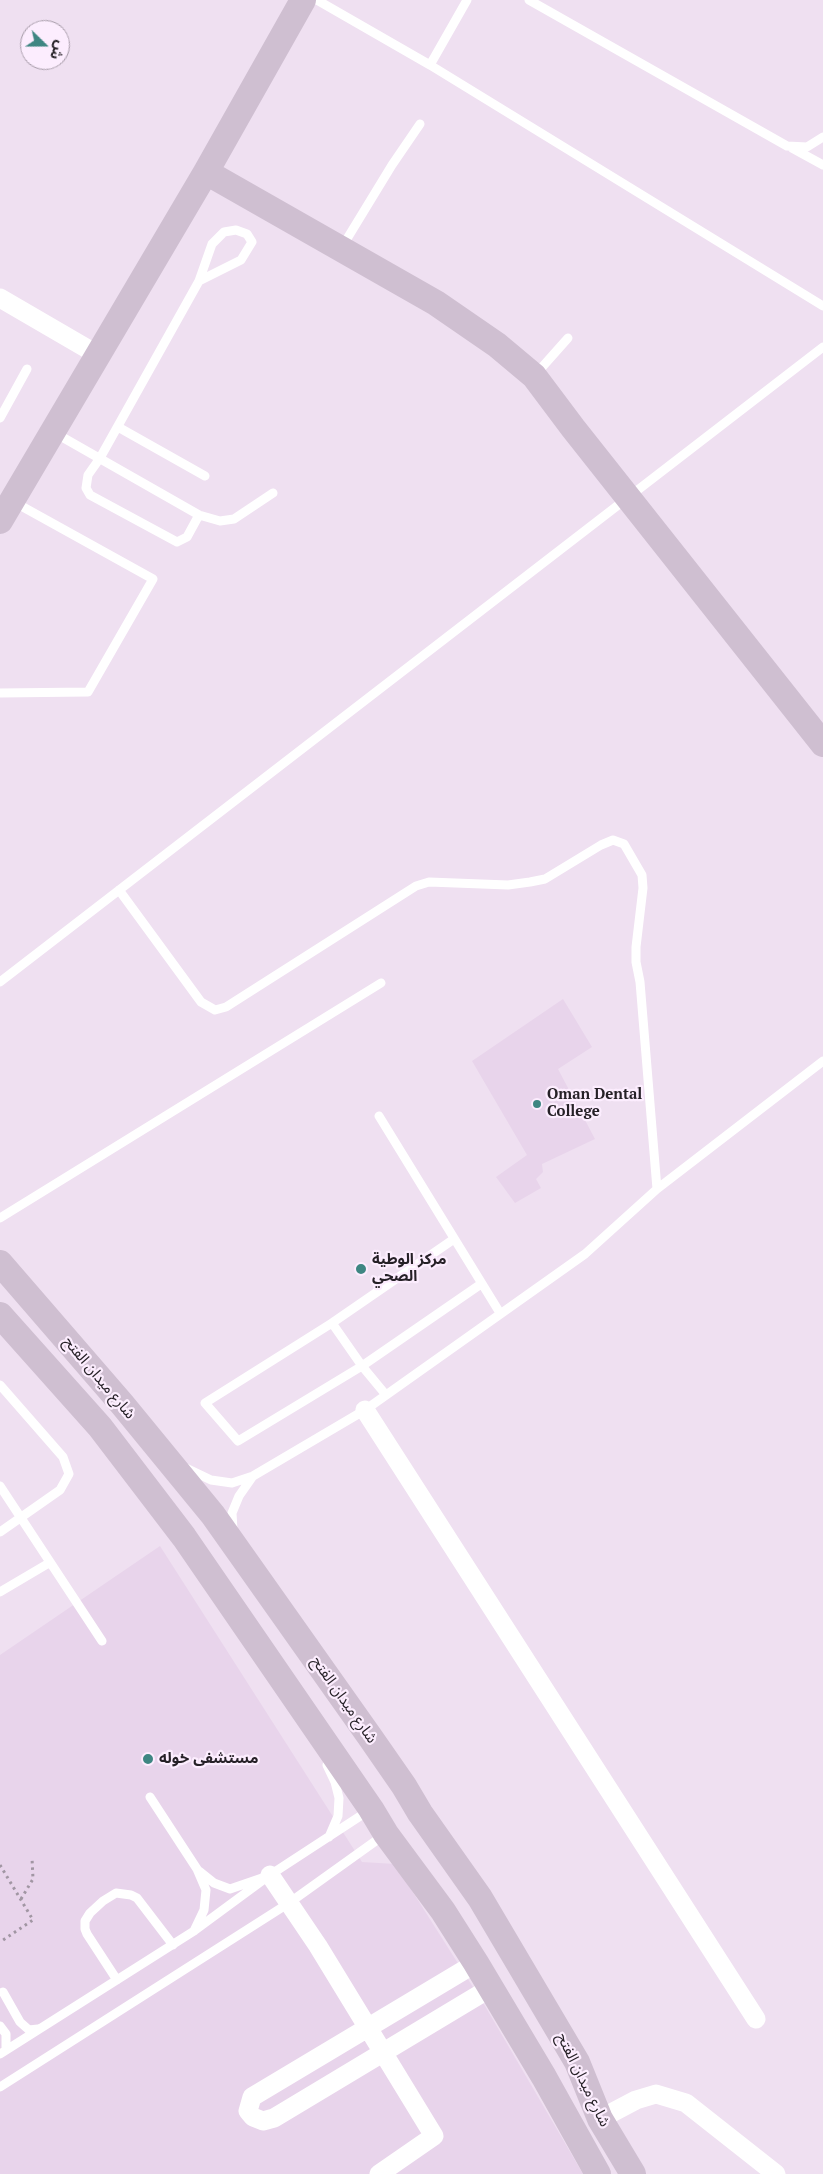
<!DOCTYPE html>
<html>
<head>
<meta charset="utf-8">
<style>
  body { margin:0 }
  #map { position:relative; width:823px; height:2174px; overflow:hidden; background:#efe0f1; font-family:"PT Serif","Noto Sans Arabic",serif }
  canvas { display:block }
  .north { position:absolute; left:20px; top:20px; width:50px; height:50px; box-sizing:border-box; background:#fcedfe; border:1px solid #a69ba8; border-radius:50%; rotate:112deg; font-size:14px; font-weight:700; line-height:20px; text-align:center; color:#262127 }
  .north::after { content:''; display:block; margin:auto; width:18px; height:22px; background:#3e8682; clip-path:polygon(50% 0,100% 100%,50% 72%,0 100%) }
</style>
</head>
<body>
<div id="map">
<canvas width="823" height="2174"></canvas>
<div class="north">ش</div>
</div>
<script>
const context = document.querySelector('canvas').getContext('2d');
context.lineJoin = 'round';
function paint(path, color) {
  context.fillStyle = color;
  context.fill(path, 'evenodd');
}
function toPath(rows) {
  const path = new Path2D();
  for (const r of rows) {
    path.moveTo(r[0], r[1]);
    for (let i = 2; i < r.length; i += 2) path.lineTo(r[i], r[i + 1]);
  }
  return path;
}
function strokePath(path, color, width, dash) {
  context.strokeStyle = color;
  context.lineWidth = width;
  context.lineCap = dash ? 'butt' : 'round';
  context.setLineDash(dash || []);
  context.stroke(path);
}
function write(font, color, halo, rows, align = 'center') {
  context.font = font + ' "PT Serif","Noto Sans Arabic",serif';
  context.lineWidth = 4.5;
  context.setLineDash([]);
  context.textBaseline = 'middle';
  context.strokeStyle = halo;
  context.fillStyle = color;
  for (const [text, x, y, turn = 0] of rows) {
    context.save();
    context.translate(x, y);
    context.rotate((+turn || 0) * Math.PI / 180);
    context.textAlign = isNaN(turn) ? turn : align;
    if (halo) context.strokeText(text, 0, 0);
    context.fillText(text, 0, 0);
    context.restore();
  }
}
paint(toPath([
  [563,999,592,1047,558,1069,595,1139,542,1164,543,1172,536,1179,541,1188,515,1203,496,1177,527,1155,472,1061],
  [160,1546,362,1862,395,1864,485,2006,583,2174,0,2174,0,1655]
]), '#e8d4eb');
strokePath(toPath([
  [0,1865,33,1920,0,1942],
  [21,1899,33,1879,32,1858]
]), '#a196a3', 3, [2.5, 4]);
strokePath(toPath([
  [317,0,430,65,823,306],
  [529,0,787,146,807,147,823,137],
  [430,65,467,0],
  [792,148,823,165],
  [342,247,392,165,420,124],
  [199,281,241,260,252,242,247,234,236,230,224,232,212,244,199,281,100,458,88,475,86,488,90,495,177,542,187,537,199,515],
  [536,374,568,338],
  [0,418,27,369],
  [118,427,205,476],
  [55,433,199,515,220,521,234,519,273,493],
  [0,693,88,692,153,579,14,502],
  [119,890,201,1002,215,1010,226,1007,416,886,429,882,508,885,530,882,545,879,601,845,613,840,624,844,642,875,643,888,636,947,636,962,640,982,657,1189],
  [0,982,823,347],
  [379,1116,500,1313],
  [0,1218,381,983],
  [454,1239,332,1323,205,1403,238,1441,362,1366,481,1284],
  [332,1323,362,1366,386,1395],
  [0,1385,63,1457,69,1474,60,1490,0,1532],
  [186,1468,211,1480,232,1483,253,1476,365,1410,585,1254,657,1189,823,1061],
  [0,1486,102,1641],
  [233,1530,232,1513,239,1496,253,1476],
  [0,1592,49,1563],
  [327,1765,335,1782,339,1798,338,1816,329,1837],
  [150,1797,197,1869,206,1890,204,1910,194,1931],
  [199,1871,214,1883,230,1889,262,1878],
  [117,1980,87,1934,85,1929,85,1921,90,1913,103,1901,116,1893,131,1895,137,1898,173,1945],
  [3,1992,20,2022,29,2030,38,2029],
  [0,2026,6,2034,6,2050],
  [0,2054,194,1931,270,1875,368,1811],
  [0,2087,289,1903,384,1835]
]), '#fff', 9);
strokePath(toPath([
  [0,298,98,355],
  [365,1410,756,2019],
  [270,1875,318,1946,434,2136,379,2174],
  [476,1963,252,2097,248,2111,253,2117,263,2121,274,2118,492,1987],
  [600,2119,636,2100,656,2094,686,2103,776,2174]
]), '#fff', 19);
strokePath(toPath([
  [206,172,436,303,497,345,534,376,573,428,823,744],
  [0,521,206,172,303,0],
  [0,1263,122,1404,213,1515,370,1737,404,1786,420,1813,480,1898,577,2062,600,2119,633,2174],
  [0,1315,100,1427,184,1537,371,1809,386,1834,443,1911,476,1963,544,2077,598,2174]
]), '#cfbfd1', 26);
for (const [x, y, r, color] of [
  [537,1104,5,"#3e8682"],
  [361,1269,6,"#3e8682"],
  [148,1759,6,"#3e8682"]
]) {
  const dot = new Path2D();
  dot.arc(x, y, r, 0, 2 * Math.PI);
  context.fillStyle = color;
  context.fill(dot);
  strokePath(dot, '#fcedfe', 2);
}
write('bold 15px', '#262127', '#fcedfe', [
  ["Oman Dental",547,1095],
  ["College",547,1112],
  ["مركز الوطية",372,1260],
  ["الصحي",372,1277],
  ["مستشفى خوله",159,1759]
], 'left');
write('15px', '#262127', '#fcedfe', [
  ["شارع ميدان الفتح",99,1378,50],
  ["شارع ميدان الفتح",344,1700,55],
  ["شارع ميدان الفتح",583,2080,64]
]);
</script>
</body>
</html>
